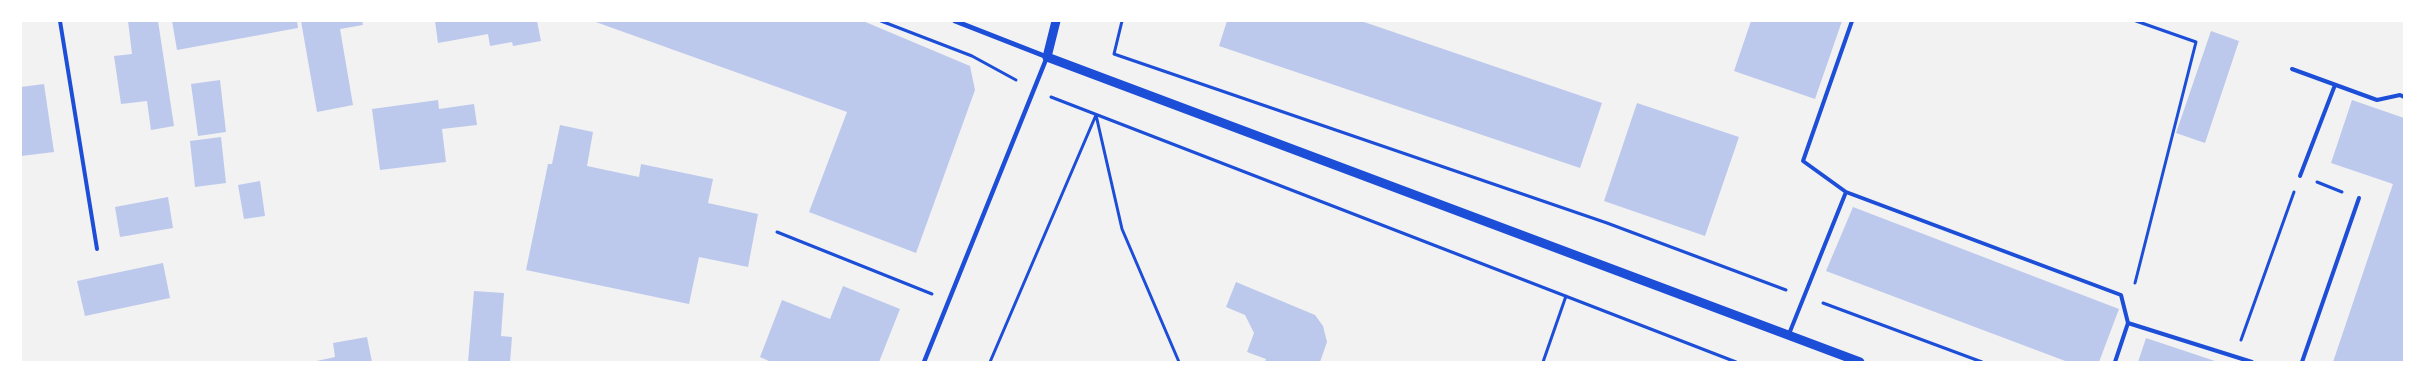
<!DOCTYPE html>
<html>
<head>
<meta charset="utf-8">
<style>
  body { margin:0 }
  #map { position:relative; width:2425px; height:383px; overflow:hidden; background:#f2f2f2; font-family:"Fira Sans",sans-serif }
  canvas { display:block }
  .frame { position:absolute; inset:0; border:22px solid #fff; pointer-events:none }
</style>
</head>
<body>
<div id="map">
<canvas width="2425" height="383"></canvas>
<div class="frame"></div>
</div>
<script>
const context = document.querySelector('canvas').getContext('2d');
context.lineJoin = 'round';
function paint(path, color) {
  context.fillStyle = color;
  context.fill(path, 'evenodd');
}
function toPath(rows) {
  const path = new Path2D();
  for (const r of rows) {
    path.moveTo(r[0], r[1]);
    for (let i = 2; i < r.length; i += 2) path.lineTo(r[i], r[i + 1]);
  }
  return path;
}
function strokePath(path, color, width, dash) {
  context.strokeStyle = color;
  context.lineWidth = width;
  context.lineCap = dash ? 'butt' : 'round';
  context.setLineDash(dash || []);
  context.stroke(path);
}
paint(toPath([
  [128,21,158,21,174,126,151,130,147,101,121,104,114,56,132,54],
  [172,21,297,21,298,28,177,50],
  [301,21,362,21,363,25,340,29,353,105,317,112],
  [435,21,537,21,541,41,513,46,512,42,490,46,488,34,438,43],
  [593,21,863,21,970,66,975,90,916,253,809,212,847,112],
  [1227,21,1361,21,1602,103,1580,168,1219,46],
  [1751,21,1842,21,1815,99,1734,71],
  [2211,31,2239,41,2205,143,2176,133],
  [220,80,226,132,198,136,191,84],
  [44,84,54,152,21,156,21,87],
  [438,100,439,109,474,104,477,125,442,129,446,162,380,170,372,109],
  [2352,100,2404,118,2404,362,2333,362,2393,184,2331,163],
  [1637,103,1739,137,1705,236,1604,201],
  [560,125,593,132,587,166,639,177,641,164,713,179,708,203,758,214,748,267,699,257,689,304,526,270,548,164,552,164],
  [221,137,226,183,195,187,190,141],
  [260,181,265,216,244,219,238,185],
  [168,197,173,228,120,237,115,207],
  [1853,207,2119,309,2099,362,2068,362,1826,271],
  [163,263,170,298,85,316,77,281],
  [1236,282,1315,315,1323,326,1327,342,1320,362,1265,362,1266,359,1247,352,1254,333,1245,315,1226,307],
  [843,286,900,309,879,362,771,362,760,357,782,300,830,319],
  [474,291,504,293,501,336,512,337,510,362,468,362],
  [367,337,372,362,312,362,335,357,333,343],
  [2146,338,2215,361,2215,362,2138,362]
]), '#bdc9ec');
strokePath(toPath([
  [881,21,972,56,1016,80],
  [1122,21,1114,54,1607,223,1786,290],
  [1051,97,1736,362],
  [1096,115,1122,229,1179,362],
  [2317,182,2342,192],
  [777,232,932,294],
  [2135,283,2196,42,2136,21],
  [1823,303,1982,362],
  [2241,340,2294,192],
  [990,362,1096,115],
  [1543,362,1566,296]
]), '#1d4ed8', 3);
strokePath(toPath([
  [60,21,97,249],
  [2292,69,2377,100,2400,95,2404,97],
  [2300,176,2335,85],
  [1846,192,1803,161,1852,21],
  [1789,334,1846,192,2121,295,2128,323],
  [2115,362,2128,323,2252,362],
  [2302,362,2359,198]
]), '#1d4ed8', 4);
strokePath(toPath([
  [924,362,1047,57]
]), '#1d4ed8', 4.5);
strokePath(toPath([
  [955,21,1047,57]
]), '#1d4ed8', 5);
strokePath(toPath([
  [1056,21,1047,57,1860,362]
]), '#1d4ed8', 9);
</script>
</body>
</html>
